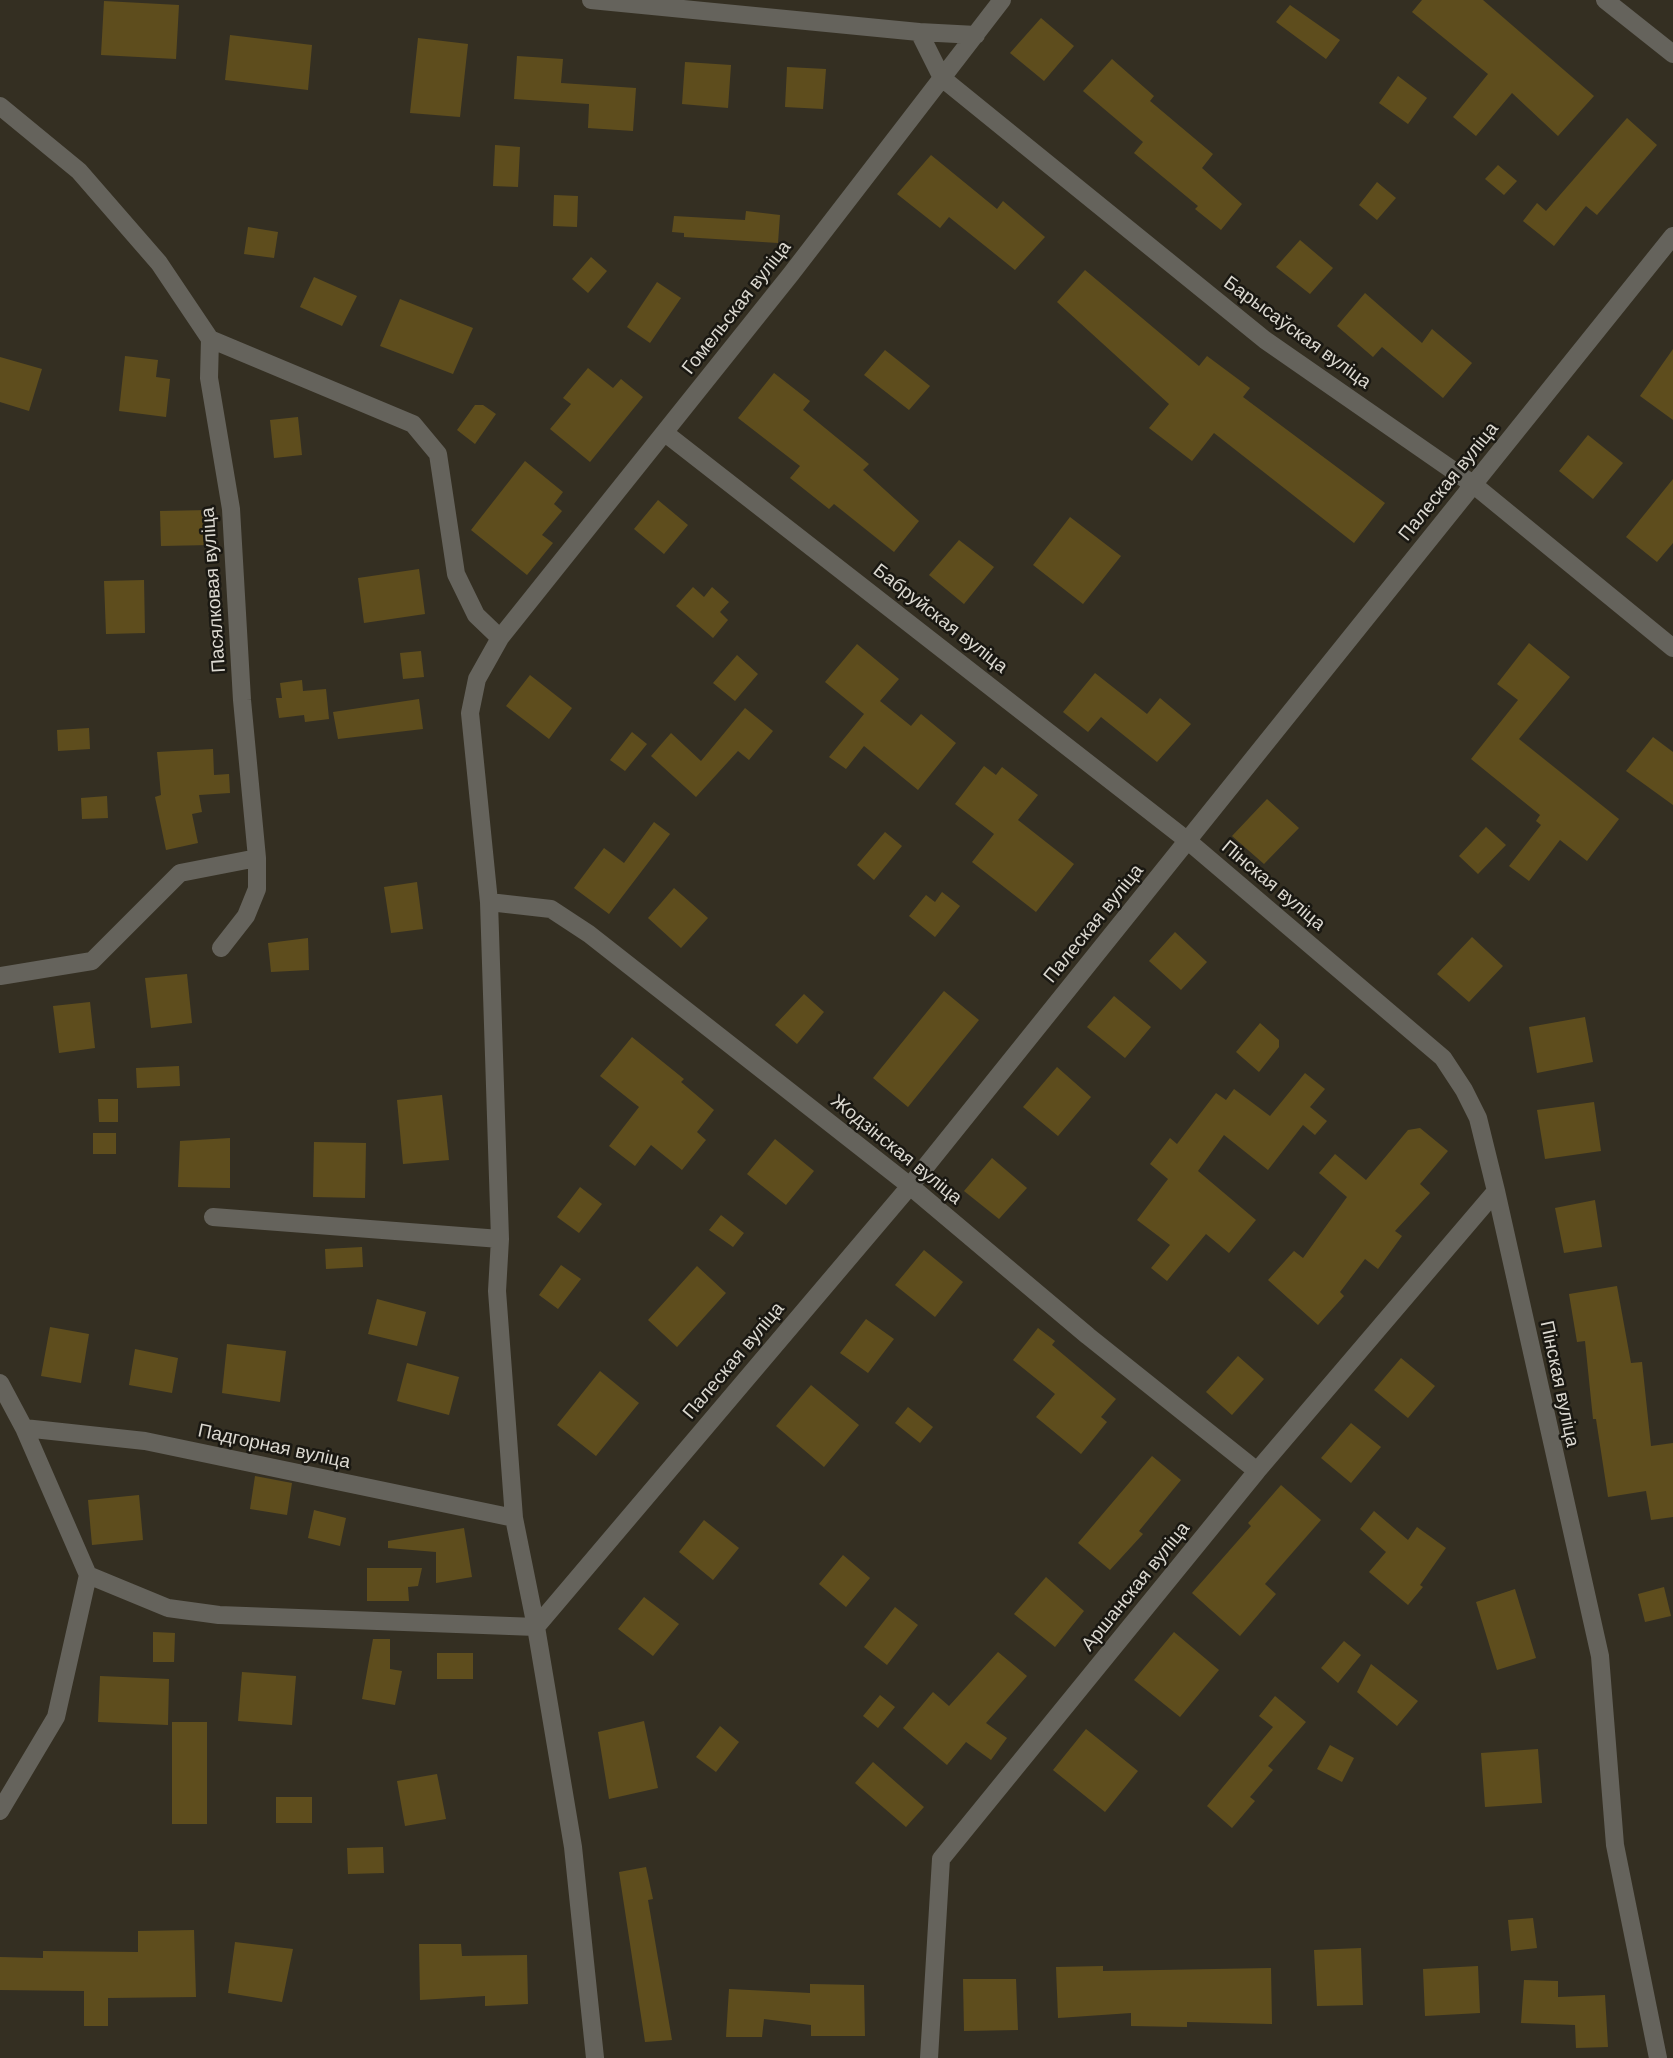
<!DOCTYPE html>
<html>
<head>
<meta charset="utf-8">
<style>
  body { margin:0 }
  canvas { display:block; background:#342f22 }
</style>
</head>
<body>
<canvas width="1673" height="2058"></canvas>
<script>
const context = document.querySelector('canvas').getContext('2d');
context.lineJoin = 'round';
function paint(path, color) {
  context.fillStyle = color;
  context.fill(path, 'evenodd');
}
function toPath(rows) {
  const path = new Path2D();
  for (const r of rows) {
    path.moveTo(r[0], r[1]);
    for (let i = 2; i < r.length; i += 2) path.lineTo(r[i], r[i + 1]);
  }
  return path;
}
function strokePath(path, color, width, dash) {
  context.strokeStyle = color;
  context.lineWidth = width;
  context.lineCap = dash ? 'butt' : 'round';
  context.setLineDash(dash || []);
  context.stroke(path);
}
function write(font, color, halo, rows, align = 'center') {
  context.font = font + ' Helvetica,sans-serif';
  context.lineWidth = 5;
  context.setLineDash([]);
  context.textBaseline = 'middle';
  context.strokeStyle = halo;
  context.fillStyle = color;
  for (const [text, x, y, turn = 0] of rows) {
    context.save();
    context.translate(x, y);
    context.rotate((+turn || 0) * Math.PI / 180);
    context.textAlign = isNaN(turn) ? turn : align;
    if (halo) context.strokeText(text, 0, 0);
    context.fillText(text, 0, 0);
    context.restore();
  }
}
paint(toPath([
  [1422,0,1483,0,1594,96,1558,136,1512,93,1476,136,1453,117,1488,74,1412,12],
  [104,1,179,5,176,59,101,55],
  [1290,5,1340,40,1326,59,1276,22],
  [1041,18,1074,46,1044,81,1010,53],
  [230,35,312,45,308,90,225,80],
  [418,38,468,44,460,117,410,113],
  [517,56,563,59,561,83,636,88,633,131,588,128,589,104,514,99],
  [1112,59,1154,96,1150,101,1213,154,1202,168,1242,204,1221,230,1195,209,1198,206,1134,153,1143,142,1083,91],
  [685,62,731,65,728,108,682,104],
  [787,67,826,69,823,109,785,107],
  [1398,76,1427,98,1408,124,1379,103],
  [1627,118,1657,145,1597,215,1586,206,1554,246,1523,221,1537,203,1546,211],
  [495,145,520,147,518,187,493,186],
  [931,155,997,209,1003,201,1045,237,1015,270,949,217,940,228,897,194],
  [1498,165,1517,181,1504,195,1485,179],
  [1377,182,1396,198,1377,220,1359,205],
  [554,195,578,196,577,227,553,226],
  [746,211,780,215,778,243,684,237,684,233,672,232,674,216,745,220],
  [248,227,278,232,274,258,244,254],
  [1300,240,1333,268,1310,294,1276,267],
  [591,257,607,271,588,293,572,279],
  [1085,270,1199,366,1207,356,1250,388,1243,397,1385,503,1354,543,1214,433,1192,461,1149,428,1169,404,1057,302],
  [314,277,357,296,342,326,300,307],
  [657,282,681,298,650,343,627,327],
  [1365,293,1422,343,1432,329,1472,363,1443,398,1382,347,1373,357,1337,326],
  [400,299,473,328,453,374,380,346],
  [1673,349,1673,420,1640,396],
  [885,350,930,386,909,410,864,375],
  [125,356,158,360,156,377,170,379,166,417,119,411],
  [0,357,42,369,29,411,0,402],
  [588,368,613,388,621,379,643,397,590,462,550,429,571,404,563,398],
  [774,373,810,401,803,410,869,464,863,470,919,521,894,552,834,504,829,509,790,478,800,466,738,418],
  [475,405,483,405,496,414,475,444,457,430],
  [298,417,302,455,274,458,270,420],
  [1588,435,1623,463,1593,499,1559,471],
  [525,461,563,492,554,504,562,511,542,535,553,543,527,575,471,530],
  [1673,479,1673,543,1657,562,1626,537],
  [658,500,688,525,664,554,634,529],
  [209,510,211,545,161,546,160,511],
  [1070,517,1121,556,1083,604,1033,565],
  [959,540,994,567,964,604,929,575],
  [419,569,425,614,364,623,358,578],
  [144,580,145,633,106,634,104,581],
  [693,587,704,597,712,587,729,602,720,612,728,620,713,638,676,606],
  [1529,643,1570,677,1519,739,1619,819,1587,861,1560,840,1529,881,1509,866,1541,825,1536,821,1540,815,1471,759,1518,700,1497,684],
  [857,644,899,679,880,701,911,726,921,714,956,743,918,790,864,746,846,769,829,757,864,714,825,682],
  [421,651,424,677,403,679,400,653],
  [737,655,758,674,735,701,713,683],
  [1095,673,1147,714,1160,698,1191,724,1157,762,1101,717,1088,732,1063,712],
  [530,675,572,708,549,739,506,706],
  [302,680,303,691,326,689,329,719,305,722,304,715,279,718,276,698,282,698,280,683],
  [419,699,423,729,338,739,333,712],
  [745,708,773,731,749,760,738,751,696,797,651,756,671,733,701,761],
  [89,728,90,749,58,751,57,730],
  [632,732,647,744,625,771,610,760],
  [1653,737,1673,752,1673,805,1626,771],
  [213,749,214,775,229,774,230,793,199,795,202,812,192,814,198,843,166,850,155,797,161,795,157,752],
  [984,766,996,775,1002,767,1038,795,1018,820,1074,864,1036,912,972,862,994,834,955,804],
  [107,796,108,818,82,819,81,798],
  [1267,799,1299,828,1264,864,1232,836],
  [654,822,670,834,609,914,574,888,604,848,624,863],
  [1486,827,1506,845,1478,874,1459,856],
  [885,832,902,846,874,880,857,865],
  [417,882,423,929,391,933,384,887],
  [674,888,708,918,681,948,648,918],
  [942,892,960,906,935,937,909,916,926,895,935,902],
  [1175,932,1207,962,1181,990,1149,961],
  [1472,937,1503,966,1469,1002,1437,974],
  [308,938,309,970,271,972,268,943],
  [187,974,192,1023,151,1028,145,978],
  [944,991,979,1020,908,1107,873,1078],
  [804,994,824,1012,797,1044,775,1025],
  [1114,996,1151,1027,1125,1058,1087,1027],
  [90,1002,95,1048,59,1053,53,1006],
  [1585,1017,1593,1062,1537,1073,1529,1027],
  [1260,1023,1279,1040,1279,1047,1259,1072,1236,1052],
  [632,1037,684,1079,681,1082,714,1110,697,1132,706,1140,682,1170,651,1145,635,1166,609,1146,639,1107,600,1076],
  [179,1066,180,1086,137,1088,136,1068],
  [1057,1067,1091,1097,1058,1136,1023,1107],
  [1305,1073,1325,1089,1310,1107,1327,1121,1315,1135,1303,1125,1268,1170,1224,1135,1198,1171,1256,1220,1229,1253,1206,1234,1167,1281,1151,1268,1170,1245,1137,1220,1168,1179,1150,1164,1170,1138,1177,1144,1216,1093,1226,1100,1234,1089,1270,1116],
  [442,1095,449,1160,403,1164,397,1100],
  [98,1099,118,1099,118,1122,99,1122],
  [1594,1102,1601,1151,1545,1159,1537,1110],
  [1420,1128,1448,1151,1420,1184,1430,1193,1395,1231,1402,1236,1378,1269,1365,1259,1340,1292,1344,1296,1318,1325,1268,1280,1294,1251,1303,1258,1347,1197,1319,1173,1335,1154,1366,1180,1408,1130],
  [93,1133,116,1133,116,1154,93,1154],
  [230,1138,230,1188,178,1187,180,1141],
  [775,1139,814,1171,786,1205,747,1174],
  [314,1142,366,1143,365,1198,313,1197],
  [992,1158,1027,1188,999,1219,964,1191],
  [580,1187,602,1204,579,1233,557,1217],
  [1595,1200,1602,1247,1564,1253,1555,1208],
  [721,1215,744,1233,733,1247,709,1230],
  [362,1247,363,1267,326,1269,325,1249],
  [924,1250,963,1282,935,1317,895,1285],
  [561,1265,581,1279,558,1309,539,1295],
  [697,1266,726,1293,677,1347,648,1320],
  [1617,1286,1631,1363,1642,1362,1651,1446,1673,1443,1673,1517,1651,1520,1646,1491,1608,1497,1596,1419,1593,1419,1585,1341,1577,1342,1569,1294],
  [377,1299,426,1312,417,1346,368,1334],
  [866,1319,894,1339,868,1373,840,1353],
  [50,1327,89,1334,81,1383,41,1376],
  [1038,1328,1055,1341,1052,1345,1116,1399,1101,1417,1107,1422,1081,1454,1036,1417,1055,1394,1013,1360],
  [227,1344,286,1351,280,1402,222,1393],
  [135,1349,178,1358,172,1393,129,1385],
  [1238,1356,1264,1379,1232,1415,1206,1392],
  [1401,1358,1435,1386,1408,1418,1374,1390],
  [407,1363,459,1377,449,1415,397,1401],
  [600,1371,639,1403,596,1456,557,1425],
  [811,1385,859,1425,824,1467,776,1426],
  [908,1407,933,1427,920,1443,895,1423],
  [1351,1423,1381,1447,1351,1483,1321,1458],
  [1152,1456,1181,1480,1139,1531,1143,1534,1110,1570,1078,1543],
  [255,1476,292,1483,287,1515,250,1509],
  [1281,1485,1321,1520,1265,1584,1276,1594,1240,1636,1192,1593,1251,1526,1248,1523],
  [139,1495,143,1540,92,1545,88,1500],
  [314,1510,346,1518,340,1546,308,1538],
  [1374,1511,1408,1540,1417,1527,1446,1548,1420,1585,1423,1587,1408,1605,1369,1572,1386,1552,1360,1529],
  [704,1520,739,1548,713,1580,679,1552],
  [464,1528,472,1577,436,1583,436,1552,388,1548,388,1541],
  [843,1555,870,1578,846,1607,819,1584],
  [367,1568,422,1568,418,1586,408,1587,409,1601,367,1601],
  [1046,1577,1084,1611,1055,1647,1014,1614],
  [1664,1587,1671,1616,1645,1622,1638,1594],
  [1515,1589,1536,1658,1497,1670,1476,1602],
  [644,1597,679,1624,653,1656,618,1629],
  [895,1607,918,1625,887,1665,864,1647],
  [153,1632,175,1633,174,1662,153,1662],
  [1174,1632,1219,1670,1180,1717,1134,1680],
  [373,1639,390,1639,390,1669,402,1671,395,1705,362,1699],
  [1344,1641,1361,1655,1338,1683,1321,1668],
  [998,1652,1027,1676,986,1723,1007,1738,991,1760,966,1742,947,1765,903,1728,933,1692,949,1706],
  [437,1653,473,1653,473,1679,437,1679],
  [1371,1664,1418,1701,1397,1726,1357,1692],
  [242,1672,296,1676,292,1725,238,1721],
  [100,1676,169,1679,168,1725,98,1722],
  [880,1695,895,1707,878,1728,863,1716],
  [1275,1696,1306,1722,1268,1766,1273,1770,1250,1797,1255,1801,1232,1828,1207,1806,1273,1727,1259,1716],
  [644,1721,658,1788,609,1799,598,1732],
  [172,1722,207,1722,207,1824,172,1824],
  [720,1726,739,1742,716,1772,696,1757],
  [1086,1729,1138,1771,1105,1812,1053,1770],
  [1330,1745,1354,1758,1342,1782,1317,1769],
  [1538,1749,1542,1803,1485,1807,1481,1753],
  [873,1762,924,1807,906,1827,855,1783],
  [437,1774,446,1819,405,1826,397,1781],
  [276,1797,312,1797,312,1823,276,1823],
  [383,1847,384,1873,348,1874,347,1848],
  [646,1867,653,1899,648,1900,672,2040,645,2042,619,1872],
  [1533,1918,1537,1948,1511,1951,1508,1920],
  [194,1930,196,1997,108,1998,108,2026,84,2026,84,1991,0,1990,0,1957,43,1958,43,1951,138,1952,138,1931],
  [235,1942,293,1949,282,2002,228,1993],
  [419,1944,461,1944,462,1956,527,1955,528,2004,485,2006,485,1996,420,2000],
  [1361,1948,1363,2005,1317,2006,1314,1950],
  [1103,1966,1103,1971,1271,1968,1272,2024,1187,2022,1187,2027,1131,2026,1131,2013,1058,2018,1056,1967],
  [1478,1966,1480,2013,1425,2016,1423,1969],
  [963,1979,1016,1979,1018,2030,964,2031],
  [1524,1980,1558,1981,1558,1997,1605,1995,1608,2047,1576,2048,1575,2025,1521,2023],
  [810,1984,864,1985,865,2036,811,2036,811,2025,764,2019,762,2037,726,2037,729,1989,810,1993]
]), '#5e4d1d');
strokePath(toPath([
  [591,0,919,32,942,78,1265,340,1474,485,1673,648],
  [1605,0,1673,54],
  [919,32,976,35],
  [0,106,79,171,159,263,210,339,209,378,231,509,242,700,257,858,180,873,92,961,0,976],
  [210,339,413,424,438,454,456,574,476,615,500,638],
  [665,433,1188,841,1443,1058,1464,1090,1478,1118,1496,1191,1600,1656,1615,1845,1658,2058],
  [489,902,551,909,589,934,910,1186,1088,1336,1257,1471],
  [221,948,246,916,257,889,257,858],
  [213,1217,500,1239],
  [0,1383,24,1428,88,1575,56,1717,0,1811],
  [24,1428,145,1441,514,1518],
  [88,1575,168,1608,219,1615,536,1627,910,1186,1673,236],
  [595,2058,573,1847,536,1627,514,1518,497,1291,500,1239,489,902,470,713,477,679,500,638,791,274,1002,0],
  [929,2058,941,1859,1257,1471,1496,1191]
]), '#65635c', 18);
write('19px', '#dbd8d0', '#1a1812', [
  ["Гомельская вуліца",737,308,-52],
  ["Барысаўская вуліца",1297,333,36],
  ["Палеская вуліца",1449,482,-51],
  ["Пасялковая вуліца",214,590,-94],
  ["Бабруйская вуліца",940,619,38],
  ["Пінская вуліца",1273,886,40],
  ["Палеская вуліца",1094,924,-51],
  ["Жодзінская вуліца",896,1150,39],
  ["Палеская вуліца",734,1361,-50],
  ["Пінская вуліца",1559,1384,78],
  ["Падгорная вуліца",274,1447,12],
  ["Аршанская вуліца",1136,1587,-51]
]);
</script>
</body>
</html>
